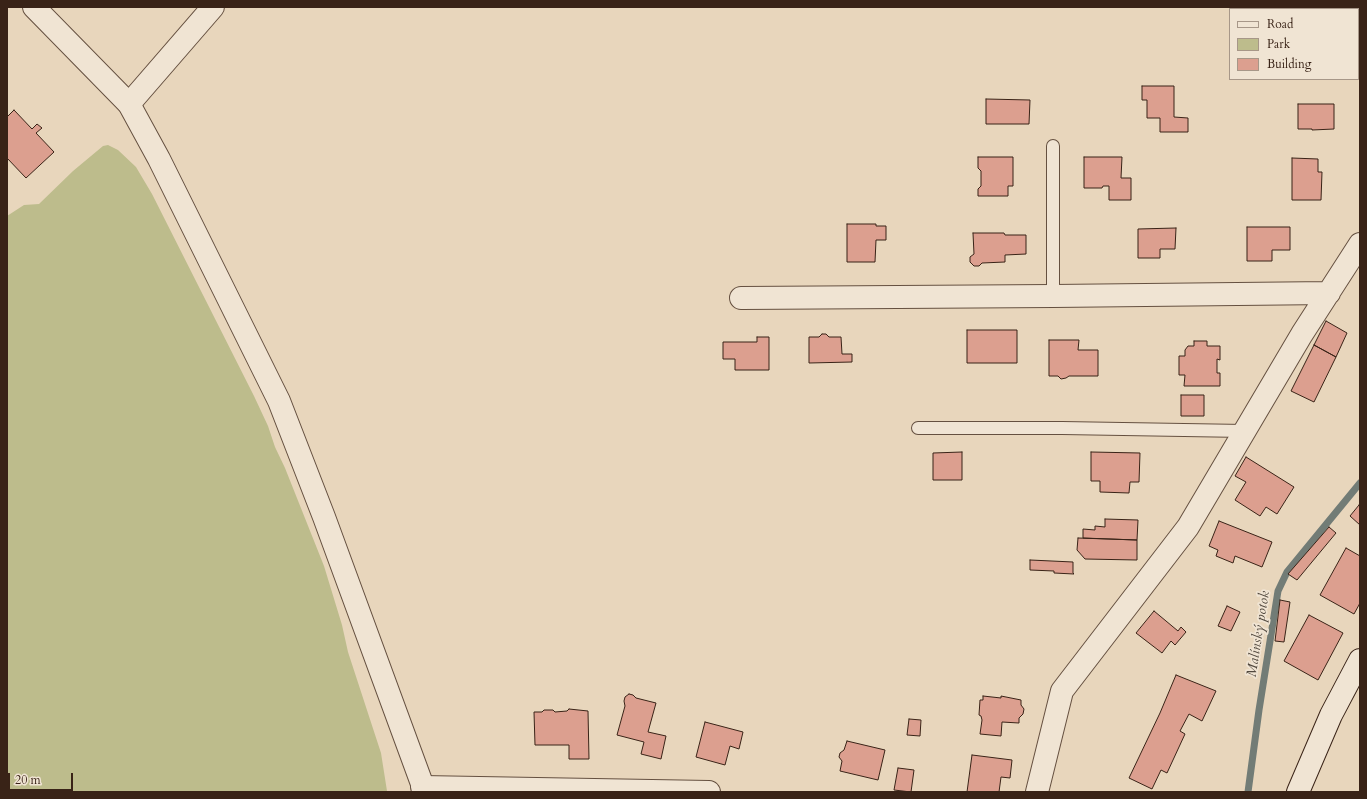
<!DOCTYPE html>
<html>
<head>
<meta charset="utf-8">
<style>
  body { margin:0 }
  #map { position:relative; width:1367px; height:799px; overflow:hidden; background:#e8d6bc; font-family:Cardo,serif }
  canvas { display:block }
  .frame { position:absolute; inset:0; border:8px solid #392317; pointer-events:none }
  .legend { position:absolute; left:1229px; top:8px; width:130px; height:72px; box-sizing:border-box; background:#f0e4d3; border:1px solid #a79788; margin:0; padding:5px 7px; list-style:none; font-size:12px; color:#392317 }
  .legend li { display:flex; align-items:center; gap:8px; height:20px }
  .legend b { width:20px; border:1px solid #a79788 }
  .scale { position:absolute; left:8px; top:773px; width:65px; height:18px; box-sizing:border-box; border:2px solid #392317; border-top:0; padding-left:5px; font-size:12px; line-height:14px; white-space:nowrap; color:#392317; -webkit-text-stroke:3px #f0e4d3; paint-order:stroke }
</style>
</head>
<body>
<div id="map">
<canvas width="1367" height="799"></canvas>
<div class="frame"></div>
<ul class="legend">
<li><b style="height:5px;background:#f0e4d3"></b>Road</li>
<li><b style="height:11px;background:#bdbc8c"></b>Park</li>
<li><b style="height:11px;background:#dc9f8f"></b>Building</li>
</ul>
<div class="scale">20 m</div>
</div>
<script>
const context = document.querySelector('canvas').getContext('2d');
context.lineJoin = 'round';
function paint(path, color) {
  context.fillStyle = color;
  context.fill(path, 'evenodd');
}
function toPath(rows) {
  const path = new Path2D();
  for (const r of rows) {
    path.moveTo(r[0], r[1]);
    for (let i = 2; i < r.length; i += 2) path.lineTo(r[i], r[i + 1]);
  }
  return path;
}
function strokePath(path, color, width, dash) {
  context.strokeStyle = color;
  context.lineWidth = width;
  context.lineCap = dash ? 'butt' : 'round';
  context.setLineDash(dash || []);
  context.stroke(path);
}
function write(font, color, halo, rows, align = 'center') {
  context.font = font + ' Cardo,serif';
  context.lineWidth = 3.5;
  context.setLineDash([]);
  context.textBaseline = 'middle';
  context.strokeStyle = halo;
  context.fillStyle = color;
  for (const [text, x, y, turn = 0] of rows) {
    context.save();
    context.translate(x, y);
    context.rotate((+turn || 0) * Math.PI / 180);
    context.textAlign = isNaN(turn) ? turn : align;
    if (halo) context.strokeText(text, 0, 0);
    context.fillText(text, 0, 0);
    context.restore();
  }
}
paint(toPath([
  [108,145,118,150,136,167,152,194,254,396,268,426,275,447,285,468,324,566,342,625,348,652,381,753,387,791,380,792,7,792,7,216,24,205,39,204,73,171,103,146]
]), '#bdbc8c');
strokePath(toPath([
  [1248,792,1259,710,1278,591,1287,572,1360,483]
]), '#727c76', 7);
const building = toPath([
  [1142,86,1174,86,1174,117,1188,118,1188,132,1160,132,1160,118,1147,118,1147,100,1142,100,1142,86],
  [986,99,1030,100,1029,124,986,124,986,99],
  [1298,104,1334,104,1334,129,1312,130,1312,129,1298,129,1298,104],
  [14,110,32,129,37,124,42,128,36,133,54,152,26,178,7,158,7,117,14,110],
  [978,157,1013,157,1013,186,1008,186,1008,196,978,196,978,189,981,186,981,171,978,168,978,157],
  [1084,157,1122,157,1121,178,1131,178,1131,200,1109,200,1109,186,1103,186,1102,188,1084,188,1084,157],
  [1292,158,1318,159,1318,172,1322,172,1321,200,1292,200,1292,158],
  [847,224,876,224,876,226,886,226,886,240,876,240,875,262,847,262,847,224],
  [1247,227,1290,227,1290,250,1272,250,1272,261,1247,261,1247,227],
  [1176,228,1175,249,1160,249,1160,258,1138,258,1138,229,1176,228],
  [973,233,1004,233,1005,235,1026,235,1026,254,1005,255,1005,262,982,263,979,266,974,266,970,262,970,257,974,254,973,233],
  [1326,321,1347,333,1336,357,1314,345,1326,321],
  [967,330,1017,330,1017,363,967,363,967,330],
  [822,334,826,334,829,337,841,337,842,354,852,354,852,362,809,363,809,337,819,337,822,334],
  [757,337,769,337,769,370,735,370,735,359,723,359,723,342,757,342,757,337],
  [1049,340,1079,340,1078,350,1098,350,1098,376,1069,376,1066,378,1061,379,1058,376,1049,376,1049,340],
  [1194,341,1207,341,1207,346,1220,346,1220,360,1217,359,1217,373,1220,373,1220,386,1184,386,1185,375,1179,375,1179,356,1185,356,1185,350,1188,346,1194,346,1194,341],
  [1314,345,1336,357,1314,402,1291,391,1314,345],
  [1181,395,1204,395,1204,416,1181,416,1181,395],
  [962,452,962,480,933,480,933,453,962,452],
  [1091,452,1140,453,1139,482,1130,482,1129,493,1100,492,1100,481,1091,481,1091,452],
  [1246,457,1294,487,1277,514,1266,507,1260,516,1235,500,1246,482,1235,476,1246,457],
  [1359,505,1360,506,1360,525,1350,516,1359,505],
  [1105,519,1138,520,1137,540,1083,538,1083,529,1095,530,1095,526,1105,527,1105,519],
  [1219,521,1272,542,1262,567,1235,556,1233,563,1216,556,1218,550,1209,546,1219,521],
  [1329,527,1336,533,1297,580,1288,574,1329,527],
  [1078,538,1137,540,1137,560,1085,559,1077,550,1078,538],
  [1346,548,1360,556,1360,603,1354,614,1320,595,1346,548],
  [1030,560,1073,562,1073,573,1074,574,1054,573,1054,571,1030,570,1030,560],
  [1280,600,1290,602,1284,642,1275,641,1280,600],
  [1227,606,1240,612,1231,631,1218,626,1227,606],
  [1154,611,1178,631,1181,627,1186,632,1175,645,1171,641,1162,653,1136,633,1154,611],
  [1309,615,1343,633,1318,680,1284,661,1309,615],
  [1176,675,1216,691,1202,721,1189,714,1180,731,1185,734,1167,773,1161,770,1152,789,1129,778,1160,713,1176,675],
  [629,694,633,695,636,698,656,703,648,732,666,736,661,759,641,754,644,742,617,735,625,706,624,701,625,697,629,694],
  [983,696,1001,698,1001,696,1021,700,1021,705,1024,709,1023,714,1019,718,1019,723,1002,722,1001,736,980,734,982,720,981,716,979,715,980,700,983,700,983,696],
  [569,709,588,711,589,759,569,759,569,745,535,745,534,712,542,712,544,710,553,710,555,712,567,711,569,709],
  [909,719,921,720,920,736,907,735,909,719],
  [705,722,743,732,739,749,730,746,725,765,696,757,705,722],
  [847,741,885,750,878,780,840,771,842,761,839,757,840,753,844,750,847,741],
  [972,755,1012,760,1010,778,1001,777,999,792,967,792,972,755],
  [898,768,914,770,911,792,894,790,898,768]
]);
paint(building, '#dc9f8f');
strokePath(building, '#392317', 1);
const service = toPath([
  [1053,296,1053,146],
  [918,428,1062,428,1245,431]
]);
const minor = toPath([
  [129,104,213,7],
  [741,298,1053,296,1329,293],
  [422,787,709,792],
  [1037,792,1062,691,1188,527,1302,334,1360,244]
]);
const tertiary = toPath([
  [34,7,129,104,159,159,279,401,324,517,425,792]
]);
const secondary = toPath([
  [1298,792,1331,715,1360,660]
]);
strokePath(service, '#655040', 14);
strokePath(minor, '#655040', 24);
strokePath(tertiary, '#655040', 24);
strokePath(secondary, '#392317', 24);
strokePath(service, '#f0e4d3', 12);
strokePath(minor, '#f0e4d3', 22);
strokePath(tertiary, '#f0e4d3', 22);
strokePath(secondary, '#f0e4d3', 22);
write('italic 14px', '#51483e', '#f0e4d3', [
  ["Malínský potok",1259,634,-81]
]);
</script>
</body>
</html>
